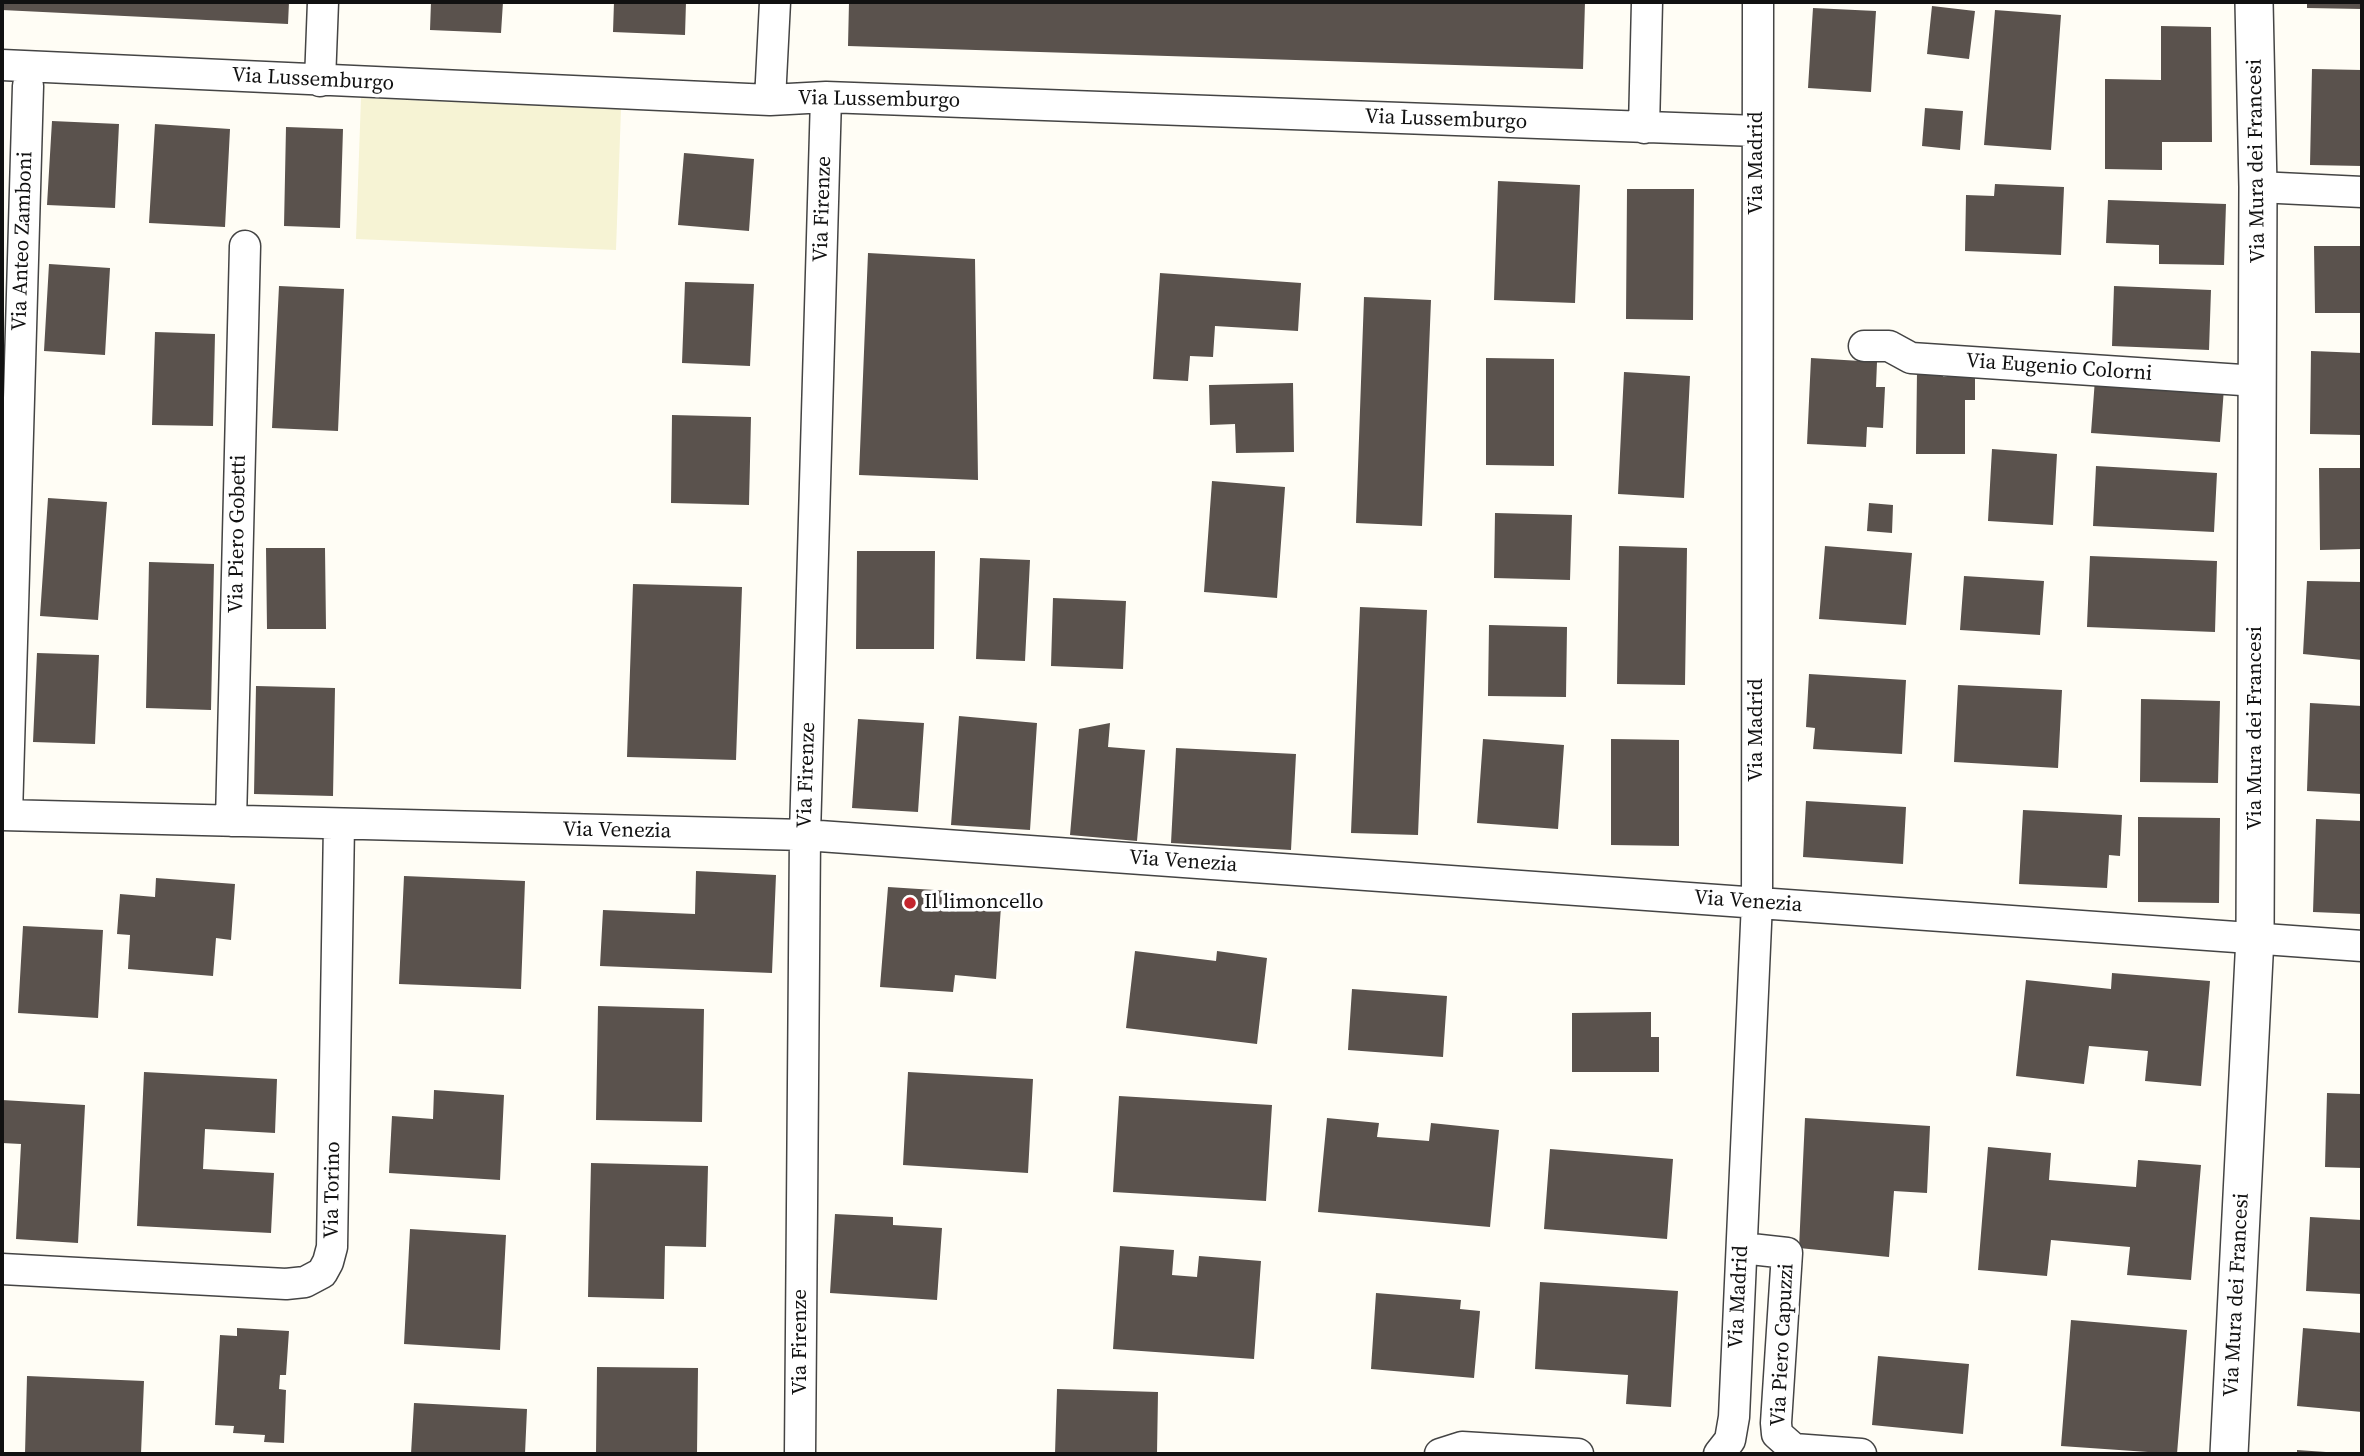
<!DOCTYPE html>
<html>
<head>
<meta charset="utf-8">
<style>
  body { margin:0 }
  #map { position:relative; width:2364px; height:1456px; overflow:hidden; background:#fffdf5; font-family:"Source Serif 4",serif }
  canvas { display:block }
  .frame { position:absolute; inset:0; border:4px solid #111; pointer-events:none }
</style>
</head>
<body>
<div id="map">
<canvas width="2364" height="1456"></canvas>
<div class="frame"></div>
</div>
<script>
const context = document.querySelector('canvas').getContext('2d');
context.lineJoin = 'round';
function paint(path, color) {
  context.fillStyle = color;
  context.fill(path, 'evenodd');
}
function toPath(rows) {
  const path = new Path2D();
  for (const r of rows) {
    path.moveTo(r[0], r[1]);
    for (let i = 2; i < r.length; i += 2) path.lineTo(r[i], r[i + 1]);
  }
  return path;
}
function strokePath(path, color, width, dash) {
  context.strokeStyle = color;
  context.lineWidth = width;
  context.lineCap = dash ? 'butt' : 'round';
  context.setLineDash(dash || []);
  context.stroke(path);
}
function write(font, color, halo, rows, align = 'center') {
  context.font = font + ' "Source Serif 4",serif';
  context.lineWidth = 7;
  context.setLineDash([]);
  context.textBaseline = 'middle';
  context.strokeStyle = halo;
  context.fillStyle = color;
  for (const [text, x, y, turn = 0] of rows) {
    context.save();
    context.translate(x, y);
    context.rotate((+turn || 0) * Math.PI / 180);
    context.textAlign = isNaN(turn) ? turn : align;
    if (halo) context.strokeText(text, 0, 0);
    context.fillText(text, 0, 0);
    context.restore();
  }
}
paint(toPath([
  [361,98,621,109,616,250,356,239]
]), '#f6f3d4');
paint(toPath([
  [2,2,289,2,288,24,2,10],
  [431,2,503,2,501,33,430,30],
  [614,2,686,2,685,35,613,32],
  [849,2,1585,2,1583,69,848,46],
  [2307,2,2362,2,2362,9,2307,8],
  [1932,6,1975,11,1969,59,1927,54],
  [1813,8,1876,11,1871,92,1808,88],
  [1995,10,2061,15,2051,150,1984,145],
  [2161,26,2211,27,2212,142,2162,142,2162,170,2105,169,2105,79,2161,80],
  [2312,69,2362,70,2362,166,2310,165],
  [1925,108,1963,111,1960,150,1922,146],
  [52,121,119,124,115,208,47,205],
  [155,124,230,129,225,227,149,223],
  [286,127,343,129,340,228,284,226],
  [684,153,754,159,749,231,678,225],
  [1498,181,1580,185,1575,303,1494,300],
  [1995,184,2064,187,2061,255,1965,251,1966,195,1994,196],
  [1627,189,1694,189,1693,320,1626,319],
  [2108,200,2226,204,2224,265,2159,264,2159,245,2106,243],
  [2314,246,2362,246,2362,313,2315,313],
  [868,253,975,259,978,480,859,475],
  [49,264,110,268,105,355,44,351],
  [1160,273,1301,283,1298,331,1215,326,1213,357,1190,356,1188,381,1153,379],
  [685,282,754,284,750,366,682,363],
  [279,286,344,289,338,431,272,428],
  [2114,286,2211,290,2209,350,2112,346],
  [1364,297,1431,300,1422,526,1356,523],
  [155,332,215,334,213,426,152,425],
  [2311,351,2362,353,2362,435,2310,434],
  [1486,358,1554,359,1554,466,1486,465],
  [1811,358,1877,362,1876,387,1885,387,1883,428,1867,427,1866,447,1807,444],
  [1917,371,1943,371,1943,377,1975,377,1975,400,1965,400,1965,454,1916,454],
  [1624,372,1690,376,1684,498,1618,494],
  [2095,379,2224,388,2220,442,2091,433],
  [1293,383,1294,452,1236,453,1235,424,1210,425,1209,385],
  [672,415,751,417,749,505,671,503],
  [1992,449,2057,454,2053,525,1988,521],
  [2096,466,2217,473,2214,532,2093,526],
  [2319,468,2362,468,2362,549,2320,550],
  [1212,481,1285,487,1277,598,1204,592],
  [48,498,107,502,98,620,40,616],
  [1869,503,1893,505,1892,533,1867,531],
  [1495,513,1572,515,1570,580,1494,578],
  [1619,546,1687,548,1685,685,1617,684],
  [1825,546,1912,553,1906,625,1819,619],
  [266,548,325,548,326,629,267,629],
  [857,551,935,551,934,649,856,649],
  [2090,556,2217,561,2215,632,2087,627],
  [980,558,1030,560,1025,661,976,659],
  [149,562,214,564,211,710,146,708],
  [1964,576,2044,581,2040,635,1960,630],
  [2307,581,2362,582,2362,660,2303,654],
  [633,584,742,587,736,760,627,757],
  [1053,598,1126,601,1123,669,1051,666],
  [1360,607,1427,610,1418,835,1351,833],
  [1489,625,1567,627,1566,697,1488,696],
  [37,653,99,655,95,744,33,742],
  [1809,674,1906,680,1902,754,1813,749,1815,728,1806,727],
  [1958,685,2062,690,2058,768,1954,762],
  [256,686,335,688,333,796,254,794],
  [2141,699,2220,701,2218,783,2140,782],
  [2310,703,2362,706,2362,794,2307,791],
  [959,716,1037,723,1030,830,951,825],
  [858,719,924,723,918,812,852,808],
  [1110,723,1108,747,1145,750,1137,841,1070,835,1079,729],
  [1483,739,1564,745,1558,829,1477,823],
  [1611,739,1679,740,1679,846,1611,845],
  [1176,748,1296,754,1291,850,1171,843],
  [1806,801,1906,807,1903,864,1803,857],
  [2023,810,2122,815,2120,856,2109,855,2107,888,2019,884],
  [2138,817,2220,818,2219,903,2138,902],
  [2316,819,2362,821,2362,914,2313,912],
  [696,871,776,875,772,973,600,966,603,910,695,914],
  [404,876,525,881,521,989,399,984],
  [156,878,235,884,231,940,216,938,213,976,128,969,130,935,117,934,120,894,155,897],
  [888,887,950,891,950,903,1001,906,996,979,955,975,953,992,880,987],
  [23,926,103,930,98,1018,18,1013],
  [1135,951,1216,961,1217,951,1267,958,1257,1044,1126,1028],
  [2112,973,2210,981,2201,1086,2145,1081,2148,1051,2089,1046,2084,1084,2016,1076,2026,980,2111,989],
  [1352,989,1447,996,1443,1057,1348,1050],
  [598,1006,704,1009,702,1122,596,1120],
  [1651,1012,1651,1037,1659,1037,1659,1072,1572,1072,1572,1013],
  [144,1072,277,1079,275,1133,205,1129,203,1169,274,1173,271,1233,137,1226],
  [908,1072,1033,1079,1028,1173,903,1165],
  [434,1090,504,1095,500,1180,389,1173,392,1116,433,1119],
  [2327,1093,2362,1094,2362,1168,2325,1167],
  [1119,1096,1272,1105,1266,1201,1113,1192],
  [2,1100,85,1105,78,1243,16,1239,21,1144,2,1143],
  [1327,1118,1379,1123,1377,1137,1429,1141,1431,1123,1499,1130,1490,1227,1318,1212],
  [1805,1118,1930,1126,1927,1193,1894,1191,1889,1257,1799,1248],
  [1988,1147,2051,1153,2049,1180,2136,1187,2138,1160,2201,1165,2191,1280,2127,1275,2130,1247,2051,1240,2047,1276,1978,1270],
  [1550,1149,1673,1159,1667,1239,1544,1229],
  [591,1163,708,1166,706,1247,665,1246,664,1299,588,1297],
  [835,1214,893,1217,893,1225,942,1228,937,1300,830,1293],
  [2310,1217,2362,1220,2362,1294,2306,1291],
  [410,1229,506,1235,500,1350,404,1344],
  [1120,1246,1174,1250,1172,1275,1197,1277,1199,1256,1261,1261,1254,1359,1113,1349],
  [1540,1282,1678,1291,1671,1407,1626,1404,1628,1375,1535,1369],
  [1376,1293,1461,1300,1460,1309,1480,1311,1474,1378,1371,1369],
  [2071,1320,2187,1330,2177,1454,2061,1446],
  [237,1328,289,1331,286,1375,280,1375,279,1389,286,1390,284,1443,264,1442,265,1435,233,1433,234,1426,215,1425,220,1335,237,1336],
  [2303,1328,2362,1333,2362,1412,2297,1406],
  [1878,1356,1969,1364,1963,1434,1872,1425],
  [597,1367,698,1368,697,1454,596,1454],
  [27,1376,144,1381,141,1454,25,1454],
  [1057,1389,1158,1392,1157,1454,1055,1454],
  [414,1403,527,1409,525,1454,411,1454],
  [2297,1450,2326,1452,2326,1454,2297,1454]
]), '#5a524d');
const minor = toPath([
  [2,65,770,100,826,97,1757,131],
  [320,81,323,2],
  [770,100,775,2],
  [1644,128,1647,2],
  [2258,187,2362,192],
  [1864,346,1889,346,1911,358,2257,381],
  [2,815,805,835,2362,946],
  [7,815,28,86],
  [231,821,245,246],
  [1742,1248,1787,1253,1776,1423,1777,1434,1794,1449,1861,1454],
  [2,1269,286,1284,305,1282,322,1273,328,1262,332,1247,339,824],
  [800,1454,805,835,826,97],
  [1440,1454,1462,1447,1578,1454],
  [1719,1454,1730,1440,1734,1417,1757,902,1758,2]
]);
const tertiary = toPath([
  [2229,1454,2255,937,2258,187,2254,2]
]);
strokePath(minor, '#444', 33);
strokePath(tertiary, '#444', 40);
strokePath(minor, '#fff', 30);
strokePath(tertiary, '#fff', 37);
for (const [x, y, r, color] of [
  [910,903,7,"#c4262e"]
]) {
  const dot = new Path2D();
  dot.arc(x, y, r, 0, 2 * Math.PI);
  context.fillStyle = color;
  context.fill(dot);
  strokePath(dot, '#fff', 2.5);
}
write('21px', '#111', '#fff', [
  ["Via Lussemburgo",313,80,3],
  ["Via Lussemburgo",879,100,1],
  ["Via Lussemburgo",1446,120,2],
  ["Via Mura dei Francesi",2257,161,-91],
  ["Via Madrid",1757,163,-90],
  ["Via Firenze",823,209,-88],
  ["Via Anteo Zamboni",23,241,-88],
  ["Via Eugenio Colorni",2059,368,4],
  ["Via Piero Gobetti",238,534,-89],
  ["Via Mura dei Francesi",2256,728,-90],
  ["Via Madrid",1757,730,-90],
  ["Via Firenze",807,775,-88],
  ["Via Venezia",617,831,1],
  ["Via Venezia",1183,862,4],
  ["Via Venezia",1748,902,4],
  ["Via Torino",333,1190,-89],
  ["Via Mura dei Francesi",2237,1295,-87],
  ["Via Madrid",1739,1297,-87],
  ["Via Firenze",801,1342,-90],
  ["Via Piero Capuzzi",1783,1345,-87]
]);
write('21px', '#111', '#fff', [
  ["Il limoncello",924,903]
], 'left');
</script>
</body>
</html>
